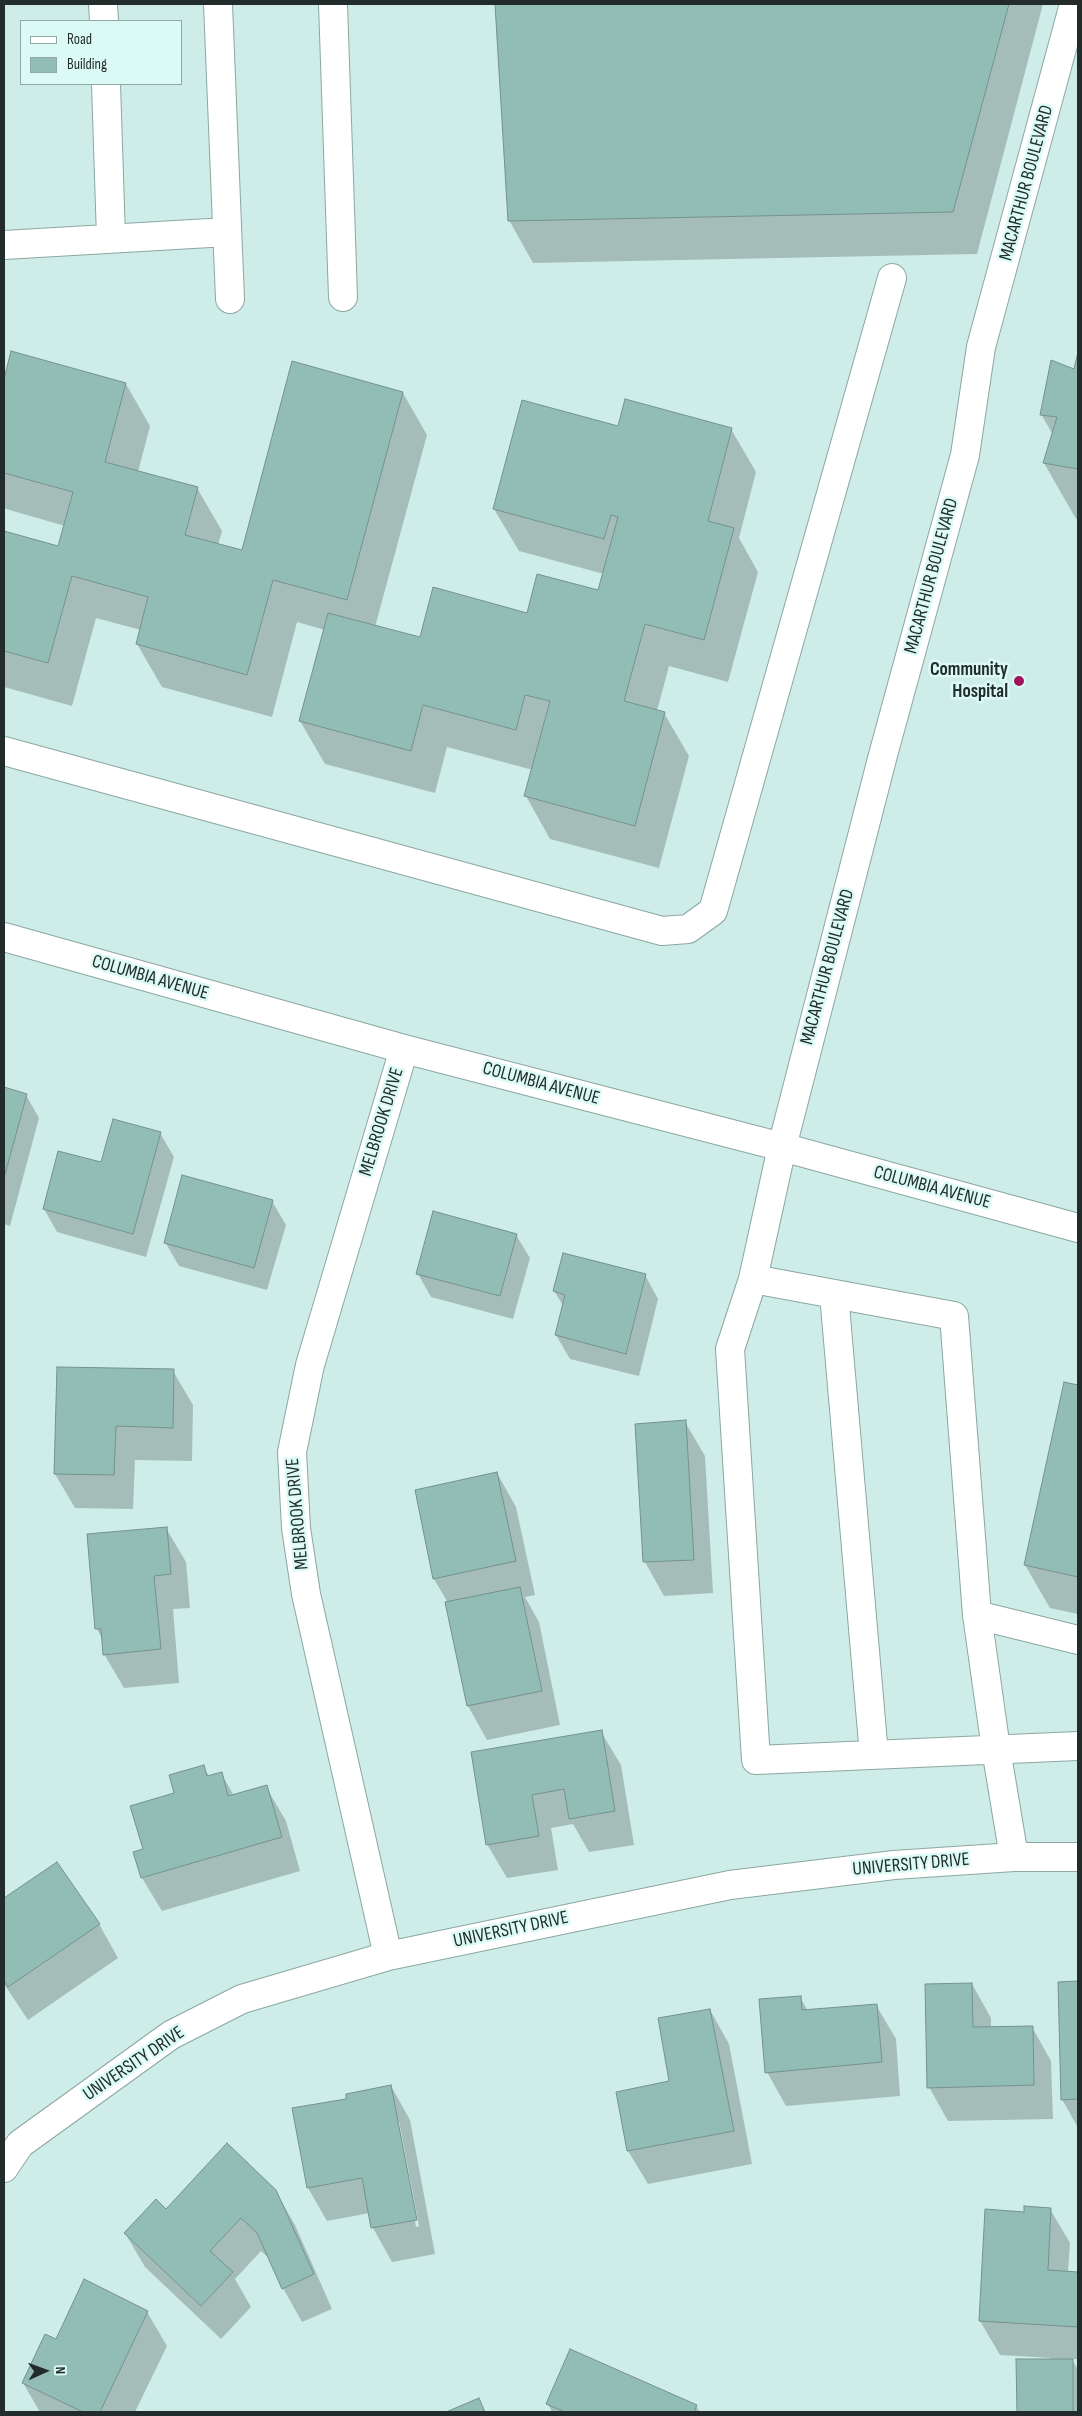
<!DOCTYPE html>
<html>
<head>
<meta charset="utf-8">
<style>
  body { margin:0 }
  #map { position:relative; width:1082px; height:2416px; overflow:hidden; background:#cfede8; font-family:"Sofia Sans Condensed",sans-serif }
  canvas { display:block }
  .frame { position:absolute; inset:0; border:5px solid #222d2b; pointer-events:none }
  .legend { position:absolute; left:20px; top:20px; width:162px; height:65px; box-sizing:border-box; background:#dcfaf5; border:1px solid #92a8a4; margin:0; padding:6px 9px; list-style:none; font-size:15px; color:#222d2b }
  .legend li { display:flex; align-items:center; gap:10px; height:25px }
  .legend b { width:25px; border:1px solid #92a8a4 }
  .north { position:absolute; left:20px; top:2346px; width:50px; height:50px; -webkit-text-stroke:4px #dcfaf5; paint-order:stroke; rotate:88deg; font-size:14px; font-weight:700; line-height:20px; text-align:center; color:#222d2b }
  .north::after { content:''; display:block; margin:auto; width:18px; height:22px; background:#222d2b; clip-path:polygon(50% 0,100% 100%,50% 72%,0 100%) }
</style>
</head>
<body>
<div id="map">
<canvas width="1082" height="2416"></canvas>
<div class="frame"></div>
<ul class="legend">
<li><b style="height:6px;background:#fff"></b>Road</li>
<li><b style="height:14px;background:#91bdb5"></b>Building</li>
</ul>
<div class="north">N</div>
</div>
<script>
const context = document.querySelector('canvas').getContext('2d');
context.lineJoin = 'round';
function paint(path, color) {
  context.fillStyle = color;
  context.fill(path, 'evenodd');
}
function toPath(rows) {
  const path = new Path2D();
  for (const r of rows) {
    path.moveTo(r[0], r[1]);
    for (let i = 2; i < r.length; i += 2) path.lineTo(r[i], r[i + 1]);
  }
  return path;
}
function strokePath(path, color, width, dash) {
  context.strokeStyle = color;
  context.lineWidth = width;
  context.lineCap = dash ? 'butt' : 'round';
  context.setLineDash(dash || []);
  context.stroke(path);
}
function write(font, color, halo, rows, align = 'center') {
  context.font = font + ' "Sofia Sans Condensed",sans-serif';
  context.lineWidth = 5;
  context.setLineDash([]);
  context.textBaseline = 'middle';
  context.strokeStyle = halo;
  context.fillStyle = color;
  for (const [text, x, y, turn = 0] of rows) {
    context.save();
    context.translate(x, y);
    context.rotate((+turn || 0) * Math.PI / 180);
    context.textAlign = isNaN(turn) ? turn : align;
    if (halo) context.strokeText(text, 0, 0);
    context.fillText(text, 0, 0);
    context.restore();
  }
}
paint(toPath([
  [496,4,1043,4,977,254,533,263,509,220],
  [12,352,126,384,150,426,138,472,197,488,222,531,218,545,242,551,403,393,427,435,375,627,421,639,527,614,599,592,604,574,519,551,494,509,619,427,731,429,756,472,739,538,758,572,728,682,669,666,657,711,664,713,689,756,659,868,550,839,526,796,533,770,447,747,435,793,325,764,300,721,325,630,297,622,272,717,162,687,137,644,141,630,96,618,72,706,4,687,4,532,59,547,65,526,6,509,4,506,4,383],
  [1078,357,1078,519,1076,519,1044,463,1053,435,1041,414,1074,371],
  [4,1089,26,1095,39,1118,10,1226,4,1224],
  [160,1133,174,1157,146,1257,57,1232,44,1209,102,1164],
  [272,1201,286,1225,267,1290,179,1266,165,1242],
  [516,1235,530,1258,513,1319,431,1297,418,1274],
  [645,1275,658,1299,639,1376,570,1359,556,1335,564,1307,554,1291],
  [173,1371,193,1405,192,1461,135,1460,133,1509,75,1508,55,1474],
  [1065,1383,1078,1386,1078,1614,1050,1608,1025,1565],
  [685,1422,705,1456,713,1593,664,1596,645,1562,637,1425],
  [497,1473,516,1507,535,1595,525,1597,539,1622,560,1725,487,1740,468,1706,448,1603,434,1579,416,1491],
  [166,1528,186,1562,190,1608,173,1609,179,1683,124,1688,104,1654,103,1640,97,1629],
  [601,1732,621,1765,634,1845,589,1852,573,1824,551,1828,558,1870,507,1878,487,1844,472,1753],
  [203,1767,209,1776,221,1773,234,1796,266,1787,286,1821,300,1871,162,1911,142,1878,144,1850,176,1794],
  [57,1863,99,1924,118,1958,28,2020,4,1984,4,1900],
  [1078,1982,1078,2128,1062,2099,1059,1983],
  [972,1984,991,2018,991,2028,1032,2027,1051,2061,1053,2119,948,2121,929,2087],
  [800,1997,808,2011,876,2005,896,2039,900,2096,786,2106,767,2072],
  [710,2010,729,2044,752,2164,648,2184,628,2151,671,2082],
  [391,2086,410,2120,435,2254,392,2262,373,2228,370,2213,327,2221,308,2188,348,2100],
  [397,2121,399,2121,419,2226,416,2227],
  [275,2190,295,2225,332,2309,302,2322,283,2288,270,2259,261,2251,235,2279,251,2307,221,2339,145,2267,125,2233,166,2211],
  [1050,2209,1070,2243,1068,2272,1078,2273,1078,2359,1072,2359,1078,2370,1078,2412,1018,2412,1018,2360,1051,2360,1051,2358,1000,2355,980,2321,986,2211,1025,2213],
  [147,2312,167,2346,135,2412,40,2412,23,2383,56,2341],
  [548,2404,696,2406,700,2412,552,2412]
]), '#0003');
const building = toPath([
  [495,4,1009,4,953,212,508,221,495,4],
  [11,351,126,383,105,462,198,487,185,535,242,550,292,361,403,392,347,600,273,580,247,675,136,644,148,597,72,576,48,663,4,651,4,531,58,546,73,492,4,473,4,379,11,351],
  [1078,352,1078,469,1043,463,1057,417,1040,415,1051,360,1074,369,1078,352],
  [625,399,732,428,708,521,734,528,704,640,645,624,624,701,665,712,635,826,524,796,550,701,525,695,516,730,423,705,411,751,299,721,328,613,420,637,433,587,527,613,537,574,598,590,618,517,611,515,604,539,493,509,522,400,618,426,625,399],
  [4,1087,27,1094,4,1178,4,1087],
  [113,1119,161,1132,133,1234,43,1209,58,1151,101,1162,113,1119],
  [182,1175,273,1200,254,1268,164,1243,182,1175],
  [433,1211,517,1234,500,1296,416,1274,433,1211],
  [563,1253,646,1274,626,1354,555,1335,565,1295,553,1291,563,1253],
  [57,1367,174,1369,173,1428,116,1426,114,1475,54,1474,57,1367],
  [1064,1382,1078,1385,1078,1577,1024,1565,1064,1382],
  [686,1420,694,1560,643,1562,635,1424,686,1420],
  [497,1472,516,1561,433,1579,415,1490,497,1472],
  [167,1527,171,1574,154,1576,161,1649,103,1655,101,1629,95,1629,87,1534,167,1527],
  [520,1587,542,1691,467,1706,445,1602,520,1587],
  [602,1730,615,1811,569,1819,564,1789,532,1795,539,1836,486,1845,471,1752,602,1730],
  [204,1765,207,1776,222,1772,228,1796,267,1785,282,1837,141,1878,133,1852,143,1849,130,1806,174,1793,169,1775,204,1765],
  [57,1862,100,1924,8,1987,4,1981,4,1898,57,1862],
  [1078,1981,1078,2099,1061,2100,1058,1982,1078,1981],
  [972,1983,973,2027,1033,2026,1034,2085,927,2088,925,1984,972,1983],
  [801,1996,802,2010,877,2004,882,2062,765,2073,759,1999,801,1996],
  [710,2009,734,2131,627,2151,616,2092,669,2081,658,2018,710,2009],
  [391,2085,417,2220,371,2228,362,2178,307,2188,292,2108,346,2099,346,2094,391,2085],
  [227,2143,276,2190,314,2274,282,2289,257,2233,241,2218,210,2251,233,2272,201,2306,124,2233,156,2199,166,2209,227,2143],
  [1024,2206,1051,2208,1048,2270,1078,2272,1078,2327,979,2321,985,2209,1024,2212,1024,2206],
  [84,2279,148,2311,100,2412,83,2412,22,2383,45,2334,56,2339,84,2279],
  [570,2349,697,2405,694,2412,565,2412,546,2404,570,2349],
  [1016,2359,1073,2359,1073,2412,1017,2412,1016,2359],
  [479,2398,485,2412,446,2412,479,2398]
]);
paint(building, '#91bdb5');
strokePath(building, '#75918c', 1);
const minor = toPath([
  [103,4,104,21],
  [218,4,230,299],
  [333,4,343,297],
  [1074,4,981,347,965,455,883,755,782,1147,753,1279,730,1349,756,1760,1078,1746],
  [106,84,111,238],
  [4,245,227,232],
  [4,751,662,931,688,929,713,911,892,278],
  [4,937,404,1049,782,1147,1078,1228],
  [753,1279,954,1316,977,1615,996,1749,1014,1857],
  [834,1294,874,1755],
  [977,1615,1078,1640],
  [388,1956,306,1594,296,1528,292,1452,310,1365,404,1049],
  [4,2168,20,2144,171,2035,242,1999,388,1956,730,1885,894,1865,1014,1857,1078,1857]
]);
strokePath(minor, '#8ba7a2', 30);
strokePath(minor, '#fff', 28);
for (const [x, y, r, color] of [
  [1019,681,6,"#a0145e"]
]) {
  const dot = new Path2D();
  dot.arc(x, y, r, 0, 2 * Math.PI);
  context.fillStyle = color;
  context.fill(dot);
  strokePath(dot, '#dcfaf5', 2);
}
write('19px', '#222d2b', '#dcfaf5', [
  ["MACARTHUR BOULEVARD",1027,183,-75],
  ["MACARTHUR BOULEVARD",932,576,-75],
  ["MACARTHUR BOULEVARD",828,967,-75],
  ["COLUMBIA AVENUE",150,978,16],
  ["COLUMBIA AVENUE",541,1084,15],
  ["MELBROOK DRIVE",382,1122,-73],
  ["COLUMBIA AVENUE",932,1188,15],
  ["MELBROOK DRIVE",298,1514,-95],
  ["UNIVERSITY DRIVE",911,1865,-5],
  ["UNIVERSITY DRIVE",511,1930,-12],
  ["UNIVERSITY DRIVE",134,2064,-34]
]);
write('bold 19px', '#222d2b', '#dcfaf5', [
  ["Community",1008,670],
  ["Hospital",1008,692]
], 'right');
</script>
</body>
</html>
